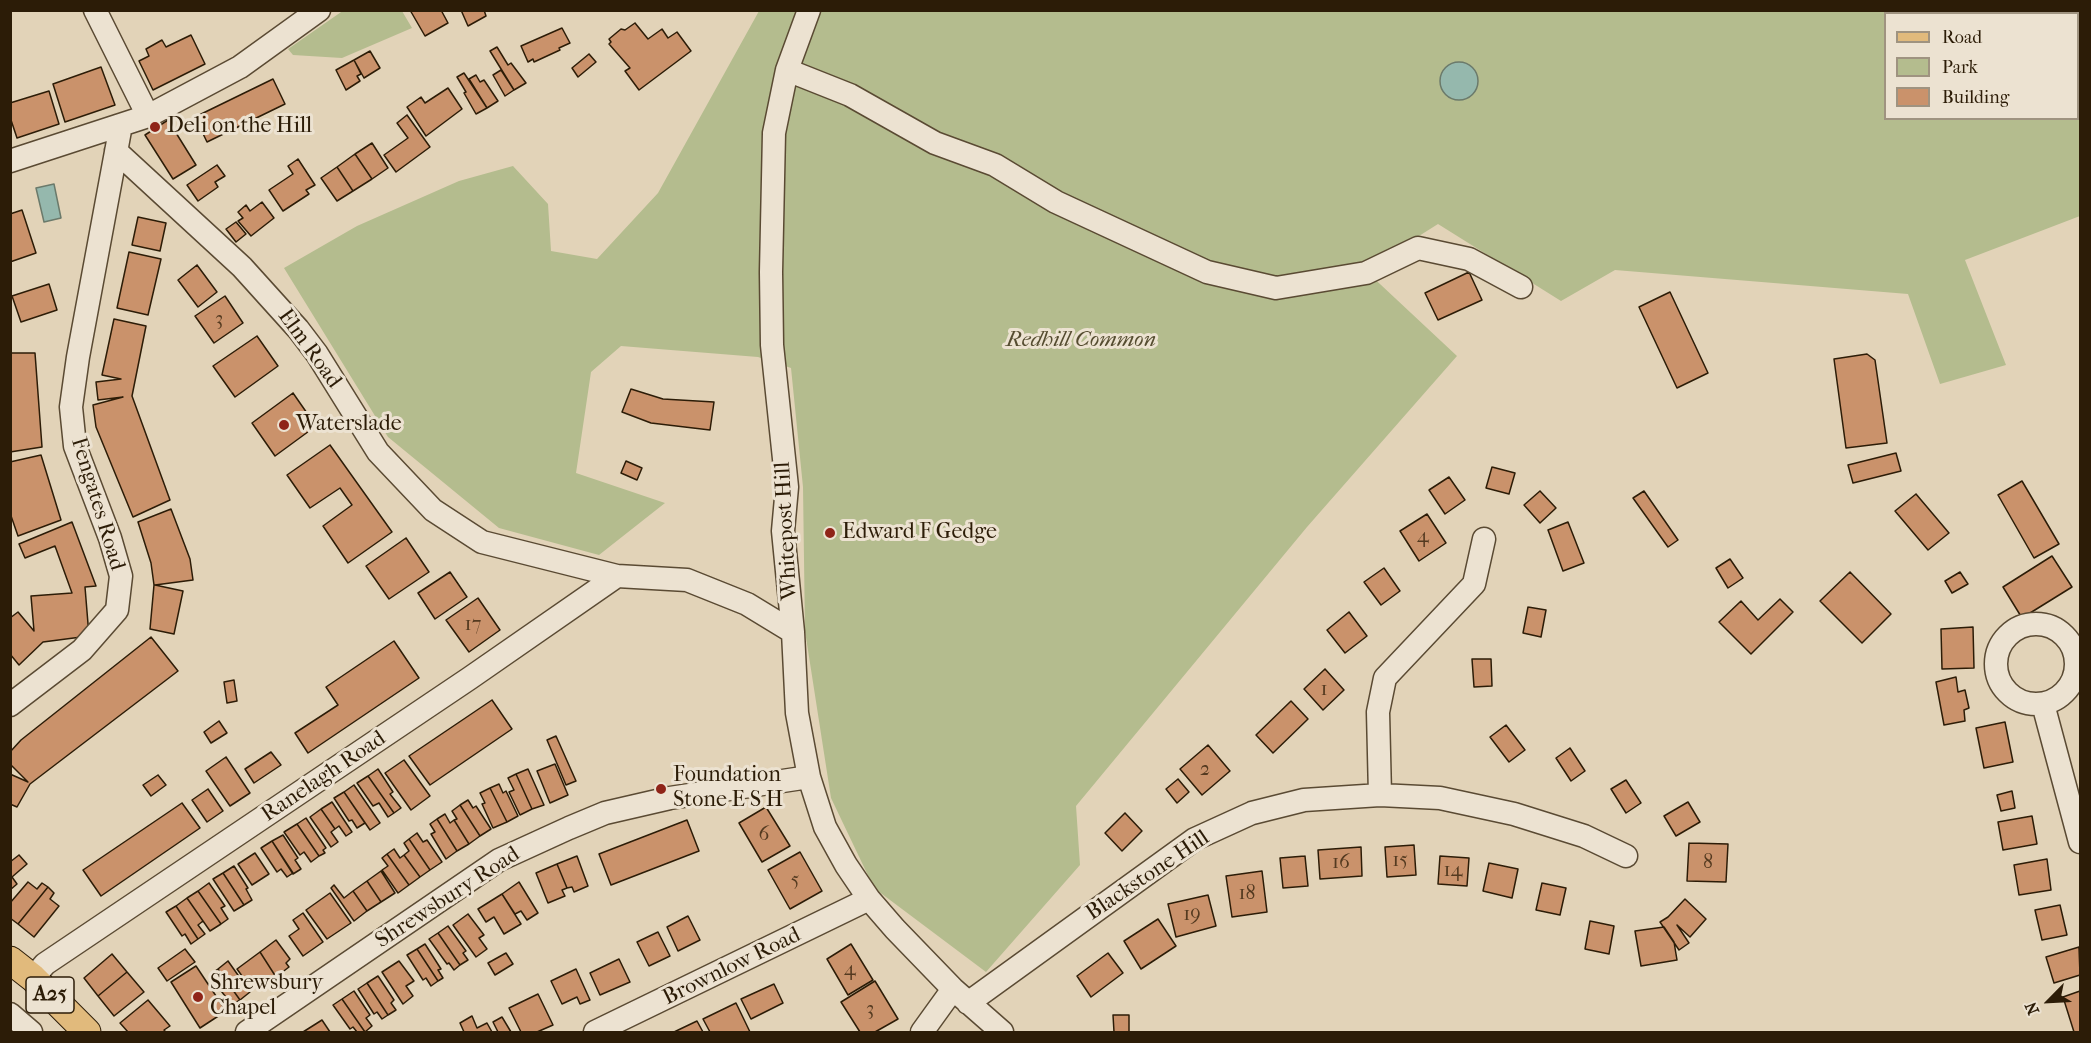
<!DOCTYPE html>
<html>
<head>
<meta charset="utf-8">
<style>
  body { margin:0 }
  #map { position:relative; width:2091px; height:1043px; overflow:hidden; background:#e2d3b8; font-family:"IM FELL French Canon",serif }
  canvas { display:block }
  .frame { position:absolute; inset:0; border:12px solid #2c1c07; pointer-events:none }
  .legend { position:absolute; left:1884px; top:12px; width:195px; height:108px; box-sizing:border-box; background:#ece2d1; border:2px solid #9f9380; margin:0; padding:8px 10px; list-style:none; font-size:18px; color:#2c1c07 }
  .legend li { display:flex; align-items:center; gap:12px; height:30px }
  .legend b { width:30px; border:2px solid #9f9380 }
  .north { position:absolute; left:2019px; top:971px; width:60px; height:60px; -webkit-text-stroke:4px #ece2d1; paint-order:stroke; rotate:246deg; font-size:16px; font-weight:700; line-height:24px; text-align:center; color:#2c1c07 }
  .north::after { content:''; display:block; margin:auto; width:21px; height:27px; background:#2c1c07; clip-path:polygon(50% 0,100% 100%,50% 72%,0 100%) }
</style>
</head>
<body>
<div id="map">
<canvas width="2091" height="1043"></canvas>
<div class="frame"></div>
<ul class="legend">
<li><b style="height:8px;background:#e1ba7c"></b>Road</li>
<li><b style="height:16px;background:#b4bc8e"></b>Park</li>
<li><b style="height:16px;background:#ca926b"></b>Building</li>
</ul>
<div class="north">N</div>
</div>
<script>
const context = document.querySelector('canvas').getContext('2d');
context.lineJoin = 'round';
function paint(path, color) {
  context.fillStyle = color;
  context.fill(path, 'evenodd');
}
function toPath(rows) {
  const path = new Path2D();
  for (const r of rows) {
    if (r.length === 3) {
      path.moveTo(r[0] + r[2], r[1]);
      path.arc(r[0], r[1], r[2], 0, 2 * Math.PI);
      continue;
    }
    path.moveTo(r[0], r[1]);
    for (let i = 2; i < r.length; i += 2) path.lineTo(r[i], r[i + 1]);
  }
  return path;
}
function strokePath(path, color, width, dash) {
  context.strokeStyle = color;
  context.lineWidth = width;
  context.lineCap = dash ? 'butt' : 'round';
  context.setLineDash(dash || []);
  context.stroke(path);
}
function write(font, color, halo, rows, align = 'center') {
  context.font = font + ' "IM FELL French Canon",serif';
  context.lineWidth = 6;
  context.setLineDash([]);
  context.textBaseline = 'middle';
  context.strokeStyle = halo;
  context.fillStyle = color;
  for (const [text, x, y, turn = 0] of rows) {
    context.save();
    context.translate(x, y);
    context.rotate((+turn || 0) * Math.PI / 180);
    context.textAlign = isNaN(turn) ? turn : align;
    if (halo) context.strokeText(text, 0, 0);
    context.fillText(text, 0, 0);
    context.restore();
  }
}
paint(toPath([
  [344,10,402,11,412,28,342,58,293,55,288,49],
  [759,11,2080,11,2080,216,1965,260,2006,365,1940,384,1908,294,1615,270,1561,301,1438,224,1365,270,1457,356,1307,527,1076,806,1080,865,986,972,874,888,831,798,805,631,803,487,791,368,758,357,621,346,591,372,576,473,665,503,599,555,499,528,388,437,284,268,357,226,459,181,513,166,548,204,551,251,597,259,658,193],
  [1886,14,2078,14,2078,118,1886,118]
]), '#b4bc8e');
const water = toPath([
  [1459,81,19],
  [54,184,61,218,44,222,36,188,54,184]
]);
paint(water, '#95b8ad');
strokePath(water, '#6b7a6b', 1.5);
const building = toPath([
  [410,10,441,10,448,23,425,36,410,10],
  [461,10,484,10,486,16,468,26,461,10],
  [635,23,648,39,662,29,668,38,677,32,691,51,639,90,625,71,630,68,609,44,611,42,609,39,621,29,625,30,635,23],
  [562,28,570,43,559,48,560,50,534,62,533,59,528,62,521,46,562,28],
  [191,35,205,64,153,90,139,61,149,56,146,49,162,40,166,47,191,35],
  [497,47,508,65,511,63,526,83,514,90,490,51,497,47],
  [370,51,380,68,364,78,354,60,370,51],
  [589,54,596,62,578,77,572,68,589,54],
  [354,60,361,74,357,76,360,81,346,90,336,70,354,60],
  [101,67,115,105,65,122,53,84,101,67],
  [501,70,514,90,505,96,493,75,501,70],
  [464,73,487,108,476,114,464,93,466,92,457,77,464,73],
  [476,75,480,82,484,80,498,101,487,108,469,79,476,75],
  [273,79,285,104,207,142,195,117,273,79],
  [448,88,462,109,426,136,407,107,421,97,425,103,448,88],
  [49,91,59,124,17,138,10,117,10,103,49,91],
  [407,115,430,147,396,172,384,155,408,138,397,123,407,115],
  [168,120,196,165,173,179,145,135,168,120],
  [372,143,388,168,372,179,355,154,372,143],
  [355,154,372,179,353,191,337,167,355,154],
  [298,159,315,185,306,190,309,194,283,211,269,190,293,174,288,166,298,159],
  [217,165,225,176,215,182,218,187,198,201,187,185,217,165],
  [337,167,353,191,337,201,321,178,337,167],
  [262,202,274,218,251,236,238,221,243,218,238,212,246,205,250,211,262,202],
  [22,210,36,253,10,262,10,214,22,210],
  [138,217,166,223,160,251,132,245,138,217],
  [236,222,246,234,236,242,226,229,236,222],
  [129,252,161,259,148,315,117,308,129,252],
  [197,265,217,292,198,307,178,280,197,265],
  [1469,272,1482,300,1438,320,1425,293,1469,272],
  [49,284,57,310,21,322,12,296,49,284],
  [1670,292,1708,373,1677,388,1639,307,1670,292],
  [225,296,243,323,214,343,195,316,225,296],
  [114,319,146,326,132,396,170,500,133,517,96,427,93,405,123,397,98,400,96,382,121,379,102,375,114,319],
  [257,336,278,366,235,397,213,366,257,336],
  [10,353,35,353,42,447,10,452,10,353],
  [1867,354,1875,360,1887,443,1846,448,1834,359,1867,354],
  [631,389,663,399,714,402,710,430,651,423,622,412,631,389],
  [293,393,316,426,275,456,252,423,293,393],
  [330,445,392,532,348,563,323,526,352,505,340,488,310,508,287,475,330,445],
  [1896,453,1901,471,1853,483,1848,465,1896,453],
  [41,455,61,520,18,536,10,513,10,462,41,455],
  [626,461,642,468,637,480,621,473,626,461],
  [1492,467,1515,473,1509,494,1486,488,1492,467],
  [1449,477,1465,500,1445,514,1429,490,1449,477],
  [2022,481,2059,544,2034,558,1998,495,2022,481],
  [1540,491,1556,508,1540,523,1524,505,1540,491],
  [1644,491,1678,540,1668,547,1633,498,1644,491],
  [1916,494,1949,533,1928,550,1895,511,1916,494],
  [171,509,190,559,193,580,155,585,183,591,174,634,150,629,154,585,151,563,138,522,171,509],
  [1427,514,1446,543,1419,561,1400,531,1427,514],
  [72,522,96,586,85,587,89,636,43,642,19,665,10,654,10,618,18,612,34,631,31,596,72,593,55,546,25,558,19,544,72,522],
  [1568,522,1584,563,1563,571,1548,530,1568,522],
  [406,538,429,572,389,599,366,566,406,538],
  [2052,556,2072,587,2022,618,2003,587,2052,556],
  [1730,559,1743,578,1728,588,1716,568,1730,559],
  [1384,568,1400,591,1381,605,1364,582,1384,568],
  [450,572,467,597,435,619,418,593,450,572],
  [1850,572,1891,614,1862,643,1820,601,1850,572],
  [1960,572,1968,584,1952,593,1945,581,1960,572],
  [478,598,500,630,469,652,446,620,478,598],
  [1780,599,1793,612,1751,654,1719,622,1741,601,1758,620,1780,599],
  [1528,607,1546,610,1541,637,1523,633,1528,607],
  [1349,612,1367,636,1345,653,1327,630,1349,612],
  [1973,627,1974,668,1942,669,1941,629,1973,627],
  [151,637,178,671,30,784,17,807,10,804,10,774,28,782,10,764,10,752,21,740,151,637],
  [394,641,419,678,308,753,295,733,338,705,326,687,394,641],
  [1472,659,1491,659,1492,686,1474,687,1472,659],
  [1325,669,1344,690,1323,710,1304,689,1325,669],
  [1956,677,1958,692,1965,690,1969,708,1964,710,1965,721,1944,725,1936,682,1956,677],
  [234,680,237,701,227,703,224,682,234,680],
  [492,700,512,729,430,785,409,756,492,700],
  [1291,701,1308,719,1273,753,1256,735,1291,701],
  [219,721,227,733,211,743,204,732,219,721],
  [2005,722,2013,762,1984,768,1976,728,2005,722],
  [1506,725,1525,750,1509,762,1490,737,1506,725],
  [556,736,576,781,566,785,547,740,556,736],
  [1208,745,1230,771,1202,795,1180,769,1208,745],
  [1570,748,1585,771,1571,781,1556,758,1570,748],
  [271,752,281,765,254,783,245,769,271,752],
  [226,757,250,793,230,806,206,771,226,757],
  [404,760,430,796,411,810,385,773,404,760],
  [555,764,568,795,550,803,537,771,555,764],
  [378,769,393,792,390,794,401,808,394,813,368,776,378,769],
  [528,769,544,805,532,809,516,774,528,769],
  [516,774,532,809,520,815,509,792,514,790,508,778,516,774],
  [158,775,166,785,151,796,143,785,158,775],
  [368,776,394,813,388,817,379,803,373,806,357,783,368,776],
  [1178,779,1189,792,1177,803,1166,789,1178,779],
  [1626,780,1641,803,1626,813,1611,789,1626,780],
  [499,784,503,793,506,791,518,816,507,822,490,788,499,784],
  [354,785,380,823,370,830,344,792,354,785],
  [490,788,507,822,493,828,482,804,485,803,480,793,490,788],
  [208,789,223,811,207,822,192,800,208,789],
  [2012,791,2015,808,2001,811,1997,795,2012,791],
  [344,792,365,823,357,828,352,820,349,821,334,798,344,792],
  [468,800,473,808,476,806,491,829,480,836,460,805,468,800],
  [332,802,352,832,346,836,339,826,335,829,321,809,332,802],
  [1688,802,1700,822,1676,836,1664,816,1688,802],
  [182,803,200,828,101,896,83,870,182,803],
  [460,805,480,836,469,844,454,820,457,819,452,811,460,805],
  [766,807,790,846,762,862,739,823,766,807],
  [321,809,335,829,331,832,338,842,331,847,310,817,321,809],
  [1125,813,1142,831,1122,851,1105,833,1125,813],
  [445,814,450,823,454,820,469,844,457,851,437,819,445,814],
  [2032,816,2037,844,2003,850,1998,822,2032,816],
  [306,818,326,848,323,850,325,853,319,856,297,824,306,818],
  [437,819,457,851,446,859,431,834,435,832,430,824,437,819],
  [687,820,699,851,611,885,599,854,687,820],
  [297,824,319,856,311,862,304,852,300,855,284,832,297,824],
  [417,833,423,842,427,840,442,862,430,870,409,839,417,833],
  [283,835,298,858,295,860,301,869,293,874,272,841,283,835],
  [409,839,430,870,420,877,404,855,409,851,404,843,409,839],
  [272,841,293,873,287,877,281,869,277,872,261,848,272,841],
  [1689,843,1728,844,1726,882,1687,881,1689,843],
  [1414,845,1416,875,1387,877,1385,847,1414,845],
  [1361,847,1362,876,1320,879,1318,850,1361,847],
  [394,849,400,858,404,855,420,877,409,885,387,854,394,849],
  [800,852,822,891,790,909,768,870,800,852],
  [255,853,269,874,252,885,238,864,255,853],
  [387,854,409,885,398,893,382,870,388,866,382,858,387,854],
  [19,855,27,864,12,877,17,884,10,890,10,862,19,855],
  [577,856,588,886,574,892,572,887,567,888,557,864,577,856],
  [1305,856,1308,886,1283,888,1280,858,1305,856],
  [1440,856,1469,858,1467,886,1438,884,1440,856],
  [2047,859,2051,890,2019,895,2014,865,2047,859],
  [1489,863,1518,869,1512,898,1483,891,1489,863],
  [557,864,567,888,562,890,565,896,548,903,536,873,557,864],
  [234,866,248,888,246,889,252,900,244,905,223,873,234,866],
  [381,871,395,893,381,902,367,881,381,871],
  [1262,871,1267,912,1232,917,1226,876,1262,871],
  [223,873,244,905,234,911,213,879,223,873],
  [367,881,381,902,367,911,353,891,367,881],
  [28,882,37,889,42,883,48,887,18,924,10,918,10,903,28,882],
  [519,882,538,913,527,920,521,911,515,914,502,894,519,882],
  [209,883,225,906,221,908,228,919,221,924,198,891,209,883],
  [1542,883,1566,888,1560,915,1536,910,1542,883],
  [334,885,344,898,353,891,367,911,354,921,331,888,334,885],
  [48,887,54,893,50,899,59,906,34,937,18,924,48,887],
  [198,891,221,924,210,931,187,898,198,891],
  [330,893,351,923,327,939,306,910,330,893],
  [502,894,521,924,504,934,494,917,486,922,478,909,502,894],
  [1208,895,1216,926,1176,937,1168,904,1208,895],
  [187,898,203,921,198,925,205,934,198,939,176,906,187,898],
  [1685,899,1706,919,1690,937,1677,925,1689,943,1679,950,1660,922,1668,917,1685,899],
  [2060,905,2067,935,2042,940,2035,910,2060,905],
  [176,906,198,939,191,944,185,934,182,936,166,912,176,906],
  [303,913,323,942,303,956,289,936,299,929,293,920,303,913],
  [468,914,484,935,479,938,487,949,476,957,453,925,468,914],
  [688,916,700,940,678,951,667,927,688,916],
  [1158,919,1176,946,1141,969,1124,941,1158,919],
  [1590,921,1614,926,1609,954,1585,949,1590,921],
  [448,926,466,951,463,953,468,960,460,965,438,933,448,926],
  [1664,927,1674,942,1677,960,1641,966,1635,931,1664,927],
  [658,932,670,956,649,966,637,942,658,932],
  [438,933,460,965,454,970,449,963,447,964,429,939,438,933],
  [276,940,290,959,286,963,289,967,276,977,260,952,276,940],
  [425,944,441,969,438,970,443,978,438,981,417,949,425,944],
  [851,944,873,980,848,995,827,959,851,944],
  [2079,947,2080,975,2054,983,2046,957,2079,947],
  [185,949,195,962,167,981,158,968,185,949],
  [417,949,438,981,431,986,426,978,423,980,407,955,417,949],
  [260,952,276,977,264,985,261,980,250,987,237,969,260,952],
  [506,953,513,964,495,975,488,963,506,953],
  [1108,953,1123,973,1091,997,1077,976,1108,953],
  [112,954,127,972,98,996,84,978,112,954],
  [619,959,630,982,600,995,590,973,619,959],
  [228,961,250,992,240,1000,218,969,228,961],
  [399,961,414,981,406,986,413,996,403,1004,382,972,399,961],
  [196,966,226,1011,200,1028,171,982,196,966],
  [218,969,240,1000,232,1005,215,983,217,981,212,973,218,969],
  [576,969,590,1000,580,1004,577,997,562,1004,551,981,576,969],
  [127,972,144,992,114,1016,98,996,127,972],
  [378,976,394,1000,391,1003,396,1010,388,1015,367,983,378,976],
  [875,981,898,1019,875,1032,860,1032,841,1002,875,981],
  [367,983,388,1015,382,1019,377,1012,374,1014,358,989,367,983],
  [774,984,783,1003,751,1019,741,999,774,984],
  [354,991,370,1015,366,1018,372,1026,365,1032,342,999,354,991],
  [2080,991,2080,1032,2074,1032,2063,997,2080,991],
  [538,994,553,1025,537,1032,521,1032,509,1008,538,994],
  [342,999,365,1032,357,1032,353,1027,350,1029,333,1005,342,999],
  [148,1000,170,1026,164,1030,166,1032,128,1032,120,1023,148,1000],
  [736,1003,750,1032,710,1032,703,1019,736,1003],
  [1113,1015,1129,1015,1129,1032,1114,1032,1113,1015],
  [472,1016,477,1028,487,1023,492,1032,464,1032,460,1023,472,1016],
  [502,1017,511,1032,498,1032,493,1022,502,1017],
  [322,1020,330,1032,303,1032,322,1020],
  [697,1021,703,1032,674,1032,697,1021]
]);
paint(building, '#ca926b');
strokePath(building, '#2c1c07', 1.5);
const minor = toPath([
  [95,10,148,116],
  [809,10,787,70,774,133,771,272,772,345,787,487,783,531,793,632,797,713,809,777,825,827,846,865,869,899,895,929,953,989,1002,1032],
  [787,70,850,95,935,143,995,165,1056,202,1207,272,1276,288,1366,273,1418,248,1469,259,1521,287],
  [116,151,242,267,298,329,317,354,378,452,433,510,482,542,617,576,687,580,747,604,793,632],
  [10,161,148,116,240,67,319,10],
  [2036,664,40],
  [2043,704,2080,842],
  [10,705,82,650,117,610,121,576,110,538,75,446,71,407,78,357,121,125],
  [1380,795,1378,712,1385,678,1474,584,1484,539],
  [33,978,45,964,470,678,617,576],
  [968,1003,1195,839,1252,813,1304,800,1380,795,1440,798,1514,814,1584,836,1626,856],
  [10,1014,31,1032],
  [247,1032,499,860,569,828,605,813,670,798,809,777],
  [595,1032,869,899],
  [922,1032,953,989]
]);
const major = toPath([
  [10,960,33,978,87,1032]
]);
strokePath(minor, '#5a4a33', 25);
strokePath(major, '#2c1c07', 29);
strokePath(minor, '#ece2d1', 22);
strokePath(major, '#e1ba7c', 27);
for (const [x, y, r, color] of [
  [155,127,6,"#8f2418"],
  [284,425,6,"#8f2418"],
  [830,533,6,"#8f2418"],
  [661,789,6,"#8f2418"],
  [198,997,6,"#8f2418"]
]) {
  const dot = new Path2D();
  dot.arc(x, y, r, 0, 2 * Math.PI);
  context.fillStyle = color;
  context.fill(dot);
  strokePath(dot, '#ece2d1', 2);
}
write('20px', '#543a20', null, [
  ["3",219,320],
  ["4",1423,537],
  ["17",473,625],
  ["1",1324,690],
  ["2",1205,770],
  ["6",764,835],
  ["15",1400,861],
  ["16",1341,863],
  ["8",1708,863],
  ["14",1453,871],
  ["5",795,881],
  ["18",1247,894],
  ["19",1192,915],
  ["4",850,970],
  ["3",870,1010]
]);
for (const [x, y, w] of [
  [50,995,48]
]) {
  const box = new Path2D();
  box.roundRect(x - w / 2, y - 18, w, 36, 4.5);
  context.fillStyle = '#ece2d1';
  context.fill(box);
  strokePath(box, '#2c1c07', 1.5);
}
write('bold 21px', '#2c1c07', null, [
  ["A25",50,995]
]);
write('22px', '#2c1c07', '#ece2d1', [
  ["Deli on the Hill",167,127],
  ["Waterslade",296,425],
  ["Edward F Gedge",842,533],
  ["Foundation",673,776],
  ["Stone E S H",673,801],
  ["Shrewsbury",210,984],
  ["Chapel",210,1009]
], 'left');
write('italic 22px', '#554c30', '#ece2d1', [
  ["Redhill Common",1081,341]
]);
write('22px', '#2c1c07', '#ece2d1', [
  ["Elm Road",309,349,54],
  ["Fengates Road",97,504,73],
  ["Whitepost Hill",787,531,-93],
  ["Ranelagh Road",324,777,-34],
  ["Blackstone Hill",1148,876,-34],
  ["Shrewsbury Road",448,898,-33],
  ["Brownlow Road",732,967,-26]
]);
</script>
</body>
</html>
